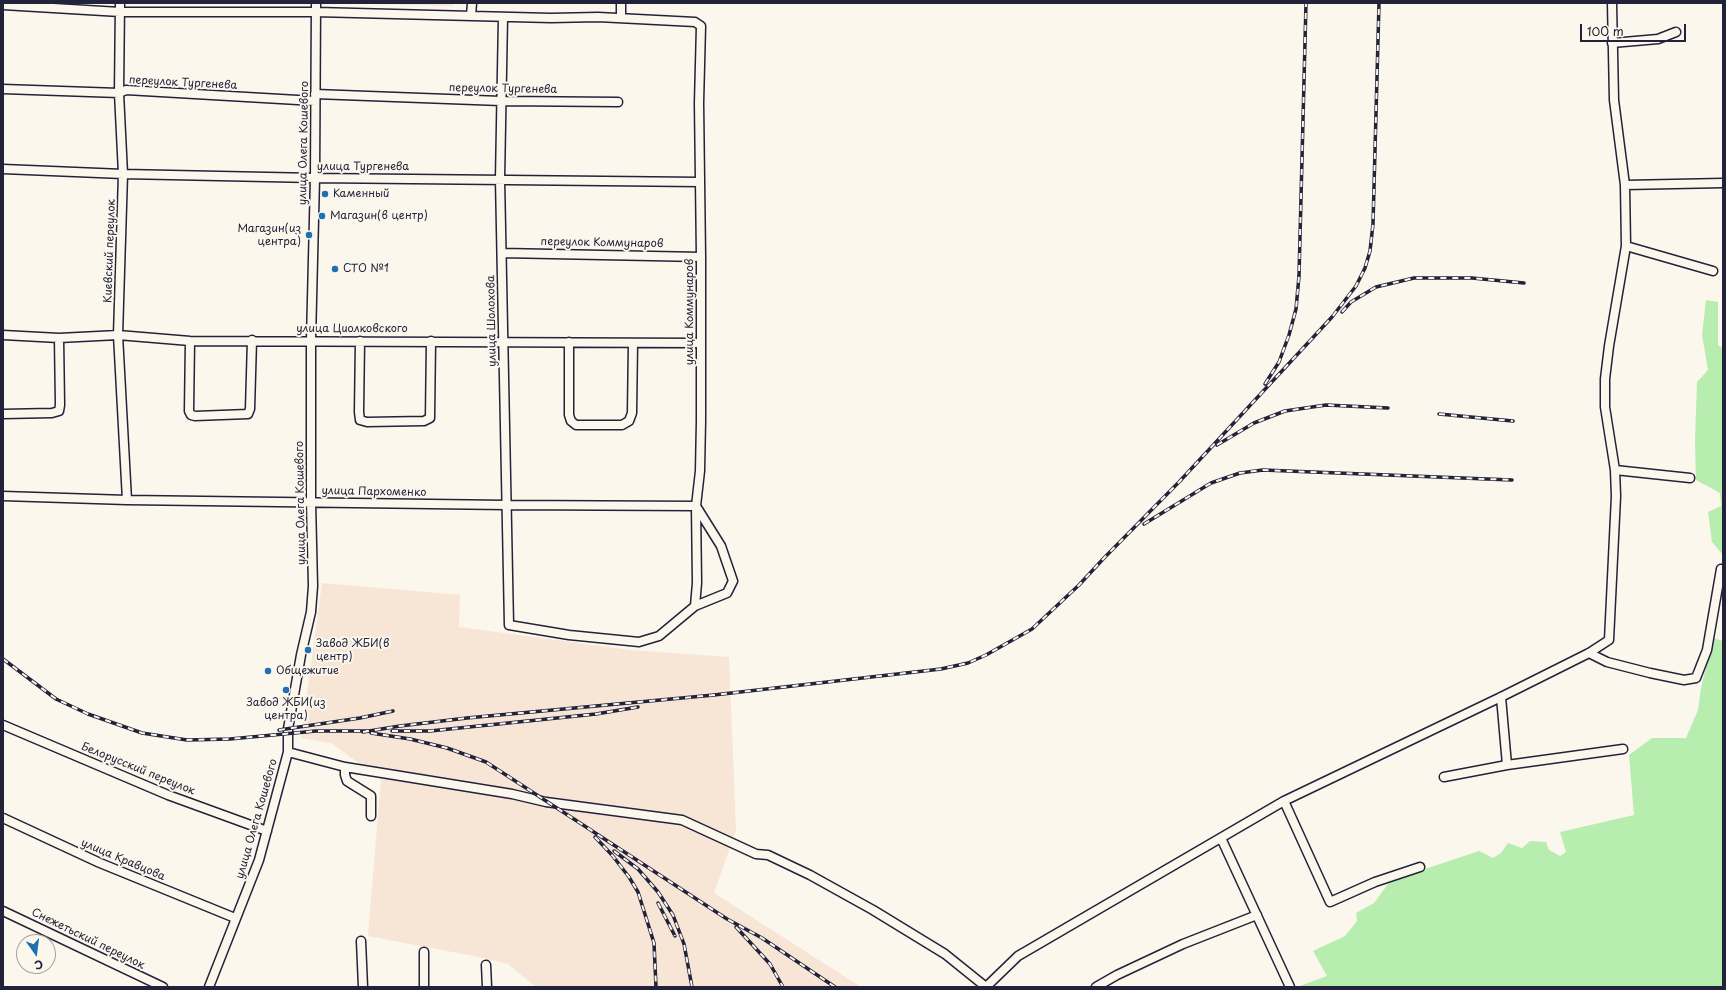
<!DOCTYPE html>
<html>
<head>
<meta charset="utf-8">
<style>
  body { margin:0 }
  #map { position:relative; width:1726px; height:990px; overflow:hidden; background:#fbf7ec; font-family:"Playpen Sans",sans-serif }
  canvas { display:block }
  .frame { position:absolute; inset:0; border:4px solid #22223b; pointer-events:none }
  .north { position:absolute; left:16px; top:934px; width:40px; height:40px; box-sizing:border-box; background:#fbf7ec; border:1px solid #a4a2a5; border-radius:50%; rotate:166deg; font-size:11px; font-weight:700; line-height:16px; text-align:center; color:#22223b }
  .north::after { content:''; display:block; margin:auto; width:14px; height:18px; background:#1f6fb2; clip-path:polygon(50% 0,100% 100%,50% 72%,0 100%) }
  .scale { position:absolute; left:1580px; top:24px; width:106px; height:18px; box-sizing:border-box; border:2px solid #22223b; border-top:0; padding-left:5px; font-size:12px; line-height:14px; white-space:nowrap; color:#22223b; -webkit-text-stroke:3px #fbf7ec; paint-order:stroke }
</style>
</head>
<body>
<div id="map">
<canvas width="1726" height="990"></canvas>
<div class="frame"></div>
<div class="north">С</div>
<div class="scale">100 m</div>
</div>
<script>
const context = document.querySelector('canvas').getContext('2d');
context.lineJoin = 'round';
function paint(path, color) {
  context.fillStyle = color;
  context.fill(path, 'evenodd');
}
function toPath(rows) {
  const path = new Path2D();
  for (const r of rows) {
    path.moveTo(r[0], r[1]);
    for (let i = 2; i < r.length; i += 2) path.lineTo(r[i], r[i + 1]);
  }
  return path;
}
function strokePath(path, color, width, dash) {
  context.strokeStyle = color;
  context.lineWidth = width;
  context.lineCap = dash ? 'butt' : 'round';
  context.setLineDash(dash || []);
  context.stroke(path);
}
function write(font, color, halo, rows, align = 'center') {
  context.font = font + ' "Playpen Sans",sans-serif';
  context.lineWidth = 4;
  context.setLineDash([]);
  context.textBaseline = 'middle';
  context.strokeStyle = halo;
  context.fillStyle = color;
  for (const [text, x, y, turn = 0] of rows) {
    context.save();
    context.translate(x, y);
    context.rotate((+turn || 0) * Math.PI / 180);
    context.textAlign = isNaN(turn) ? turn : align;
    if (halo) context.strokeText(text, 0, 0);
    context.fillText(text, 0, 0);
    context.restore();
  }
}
paint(toPath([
  [323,3,453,3,453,6],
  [322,583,460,595,459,627,630,650,729,657,736,830,714,893,861,987,536,987,508,964,484,958,368,936,381,779,331,743,301,738]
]), '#f7e5d6');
paint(toPath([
  [1706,300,1718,302,1718,345,1723,348,1723,555,1712,542,1708,512,1721,506,1720,493,1696,480,1695,440,1697,382,1708,370,1702,335],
  [1713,638,1723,641,1723,987,1297,987,1327,976,1313,951,1345,936,1357,921,1356,913,1374,903,1388,884,1404,876,1479,851,1493,858,1501,853,1508,843,1522,848,1530,841,1546,842,1549,850,1560,856,1566,852,1560,832,1634,815,1629,755,1652,738,1686,738,1698,710,1701,688]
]), '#b7edaf');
const minor = toPath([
  [120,3,119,93,123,174,118,335,127,500],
  [3,5,120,12,316,12,551,18,598,17,695,22,701,26,699,103,701,257,701,421,700,471,696,506,721,546,733,581,727,593,695,606,659,636,639,642,569,635,509,625,500,179,503,17],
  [471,16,472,3],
  [621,17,621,3],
  [1612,43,1658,39,1676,32],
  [3,89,119,93,126,90,315,101],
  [315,94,501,101,618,102],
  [3,169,123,174,315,178,700,182],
  [1625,185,1723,183],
  [1626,246,1713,271],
  [502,253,701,257],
  [3,335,59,338,118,335,190,341,701,343],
  [190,341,189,411,191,415,195,416,248,414,250,409,252,340],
  [360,341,359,412,360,420,367,422,424,421,430,418,431,341],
  [569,342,569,415,571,421,576,425,622,425,629,421,632,413,633,343],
  [3,414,52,413,59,411,60,405,59,338],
  [1615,470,1690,478],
  [3,496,127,500,506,505,696,506,697,583,695,606],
  [1589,653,1607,662,1650,673,1684,680,1696,678,1707,650,1721,569],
  [1501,697,1507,765],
  [3,725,168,795,267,831],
  [288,752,345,767,512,794,546,802,682,820,756,854,768,855,810,875,873,910,945,954,986,987],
  [345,767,345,775,347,781,371,796,371,816],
  [1444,777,1507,765,1623,749],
  [1284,801,1330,902,1375,882,1420,867],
  [3,818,100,863,235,918],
  [1221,838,1290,987],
  [3,911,163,987],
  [361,941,363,987],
  [424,952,424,987],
  [486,965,487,987],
  [209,987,259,860,288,752,288,729,301,655,311,612,313,586,311,502,311,340,315,178,316,3],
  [986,987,1018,956,1284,801,1501,697,1589,653,1609,640,1616,496,1615,470,1605,407,1605,379,1609,346,1626,246,1625,185,1614,100,1612,3],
  [1096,987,1117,975,1183,944,1257,915]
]);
strokePath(minor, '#22223b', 11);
strokePath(minor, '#fbf7ec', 8);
const rail = toPath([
  [1342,312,1351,302,1376,287,1414,278,1472,278,1524,283],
  [1265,384,1279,362,1289,335,1296,309,1299,276,1306,3],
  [1439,414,1513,421],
  [1217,445,1254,423,1285,411,1326,405,1388,408],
  [1144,524,1211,483,1240,473,1263,470,1512,480],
  [3,659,56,699,88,714,142,733,187,740,230,739,316,731,368,731],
  [279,730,360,718,393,711],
  [392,731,430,731,596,714,638,707],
  [363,732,400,726,467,718,714,695,941,669,968,663,986,655,1032,629,1079,585,1104,558,1179,482,1332,317,1356,286,1365,268,1370,251,1373,224,1379,3],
  [371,733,410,739,447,748,486,762,580,823,727,919,762,938,835,987],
  [595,837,612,855,629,877,638,892,654,943,656,987],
  [614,851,638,869,658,892,673,915,684,944,692,987],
  [658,903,675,936],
  [736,927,770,964,783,987]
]);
strokePath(rail, '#22223b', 3.5);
strokePath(rail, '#fbf7ec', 2, [6]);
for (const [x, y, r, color] of [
  [325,194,4,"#1f6fb2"],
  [322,216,4,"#1f6fb2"],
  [309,235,4,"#1f6fb2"],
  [335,269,4,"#1f6fb2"],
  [308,650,4,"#1f6fb2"],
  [268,671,4,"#1f6fb2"],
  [286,690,4,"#1f6fb2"]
]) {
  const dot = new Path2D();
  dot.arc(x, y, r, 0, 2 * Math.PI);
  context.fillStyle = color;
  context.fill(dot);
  strokePath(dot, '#fbf7ec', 1.5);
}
write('11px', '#22223b', '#fbf7ec', [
  ["переулок Тургенева",183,83,3],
  ["переулок Тургенева",503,89,1],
  ["улица Олега Кошевого",304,143,-89],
  ["улица Тургенева",363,167],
  ["переулок Коммунаров",602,243,1],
  ["Киевский переулок",110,251,-88],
  ["улица Коммунаров",690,312,-90],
  ["улица Шолохова",492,321,-91],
  ["улица Циолковского",352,329],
  ["улица Пархоменко",374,492,1],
  ["улица Олега Кошевого",301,503,-91],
  ["Белорусский переулок",138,769,22],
  ["улица Олега Кошевого",257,819,-74],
  ["улица Кравцова",123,860,23],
  ["Снежетьский переулок",88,939,26]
]);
write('11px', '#22223b', '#fbf7ec', [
  ["Каменный",333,194],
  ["Магазин(в центр)",330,216],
  ["Магазин(из",301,229,"right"],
  ["центра)",301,242,"right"],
  ["СТО №1",343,269],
  ["Завод ЖБИ(в",316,644],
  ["центр)",316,657],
  ["Общежитие",276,671],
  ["Завод ЖБИ(из",286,703,"center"],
  ["центра)",286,716,"center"]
], 'left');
</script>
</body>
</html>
